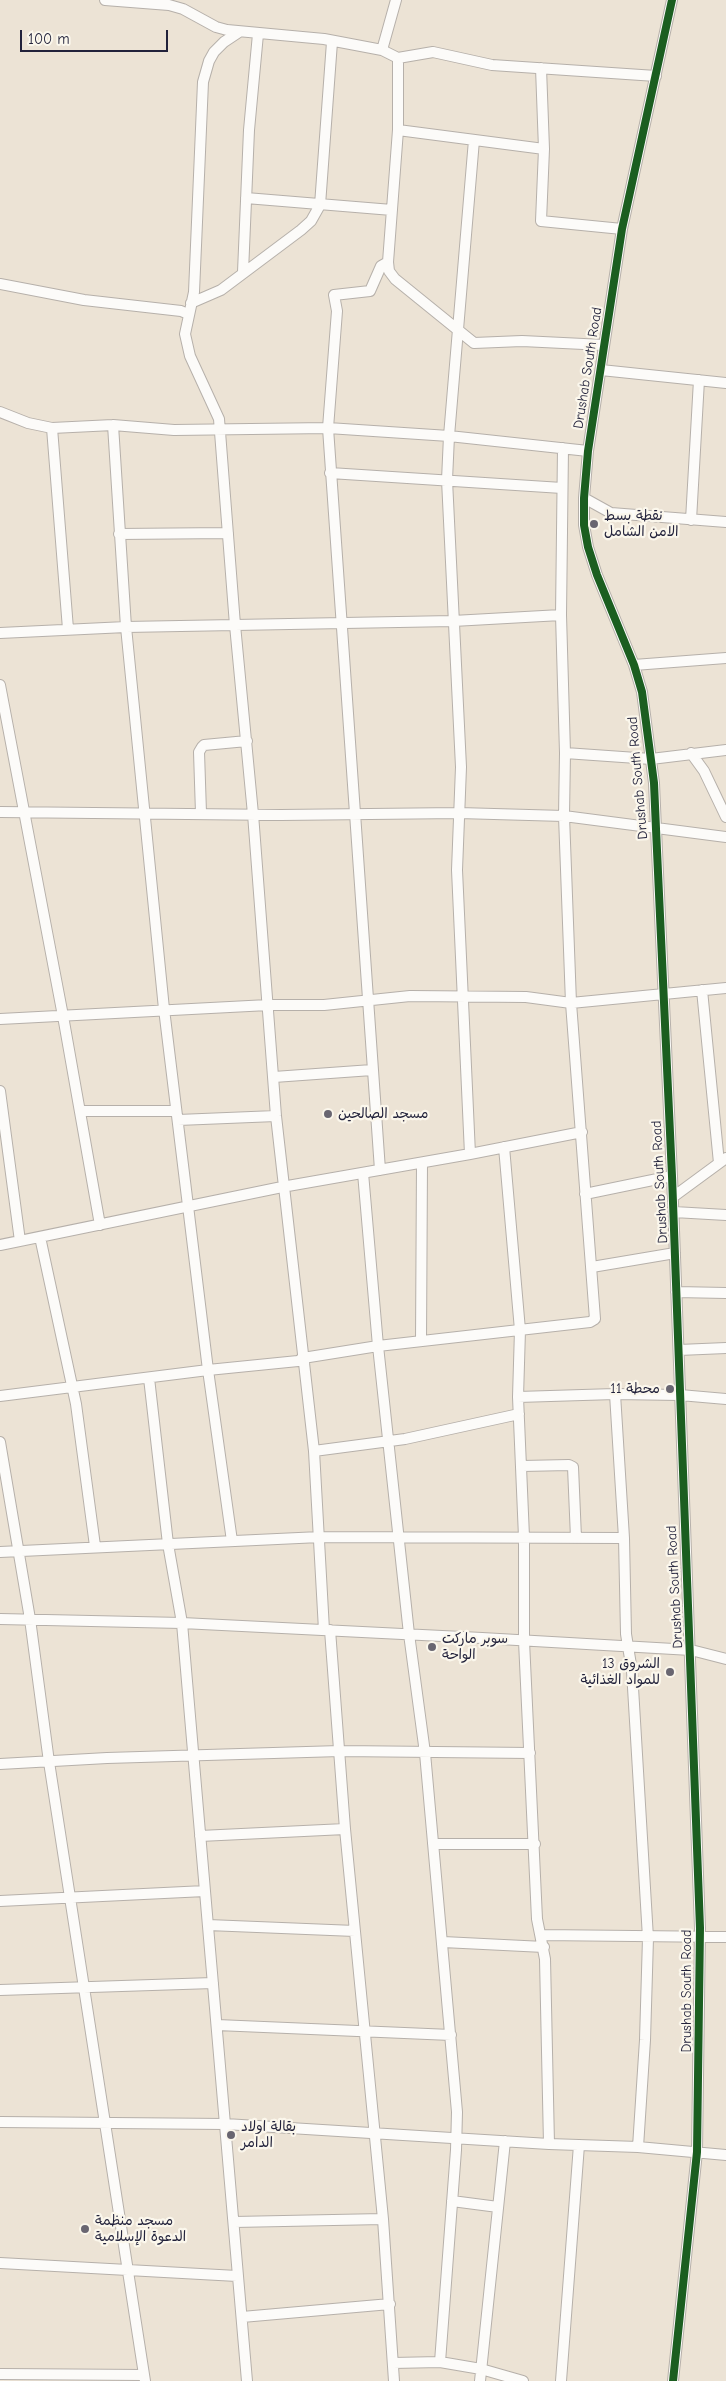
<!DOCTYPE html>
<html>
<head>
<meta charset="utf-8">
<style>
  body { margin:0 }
  #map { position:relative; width:726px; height:2381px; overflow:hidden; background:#ece3d5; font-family:"Comic Neue",sans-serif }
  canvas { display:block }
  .scale { position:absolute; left:20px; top:30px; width:148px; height:22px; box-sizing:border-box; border:2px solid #22223b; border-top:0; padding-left:6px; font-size:15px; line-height:18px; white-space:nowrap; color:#22223b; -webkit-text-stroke:4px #fbf7ec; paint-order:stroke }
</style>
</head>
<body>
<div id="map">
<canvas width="726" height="2381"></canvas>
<div class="scale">100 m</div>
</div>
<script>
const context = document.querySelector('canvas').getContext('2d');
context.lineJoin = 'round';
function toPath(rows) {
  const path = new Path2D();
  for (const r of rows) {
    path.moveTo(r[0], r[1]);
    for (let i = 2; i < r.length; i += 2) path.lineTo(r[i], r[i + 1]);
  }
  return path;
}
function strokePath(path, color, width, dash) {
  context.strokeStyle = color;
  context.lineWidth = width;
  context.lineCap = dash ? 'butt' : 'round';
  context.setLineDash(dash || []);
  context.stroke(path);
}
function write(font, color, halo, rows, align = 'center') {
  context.font = font + ' "Comic Neue","Playpen Sans Arabic",sans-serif';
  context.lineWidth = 4.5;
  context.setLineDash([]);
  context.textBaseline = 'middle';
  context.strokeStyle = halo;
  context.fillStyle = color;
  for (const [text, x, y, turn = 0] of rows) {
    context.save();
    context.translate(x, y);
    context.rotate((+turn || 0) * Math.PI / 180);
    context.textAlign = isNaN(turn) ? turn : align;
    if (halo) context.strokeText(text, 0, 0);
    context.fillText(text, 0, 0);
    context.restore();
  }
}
const minor = toPath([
  [105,0,169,5,183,9,216,27,227,30,324,39,382,50,398,58,433,52,492,65,656,76],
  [672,0,622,229,588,451,584,498,584,525,588,547,597,575,634,665,642,692,654,783,656,829,672,1176,700,1928,697,2152,673,2381],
  [239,32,224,42,214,52,209,61,203,82,194,292,185,334,190,356,219,419,235,625,253,814,276,1116,314,1451,324,1630],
  [382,50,396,0],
  [398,58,398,130,388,262,389,271,395,279,474,343,522,341,604,345],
  [541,68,544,149,541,221,622,229],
  [398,130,544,149],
  [246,198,392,210],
  [243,272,249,130,258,34],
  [0,284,84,300,181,311,188,314],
  [191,303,221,290,301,230,311,221,320,205,332,42],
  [601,370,726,383],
  [0,412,28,423,52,428,113,425,174,430,328,428,449,436,588,451],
  [113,425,126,627,164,1009,208,1370,232,1541],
  [52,428,68,629],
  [330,473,562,488],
  [584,498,611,513,726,522],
  [691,520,699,380],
  [119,534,228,533],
  [0,633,126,627,453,621,561,615],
  [634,665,726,658],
  [0,685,63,1016,100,1225],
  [565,753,651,759,726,750],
  [691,753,704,771,726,817],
  [0,812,281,815,459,813,564,816,726,837],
  [201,813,199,752,202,747,204,745,247,741],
  [702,990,719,1163],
  [0,1019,268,1005,324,1005,410,996,526,997,571,1003,726,988],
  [274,1077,372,1070],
  [0,1091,20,1241],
  [81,1111,176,1111],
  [178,1120,276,1116],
  [504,1147,520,1330,518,1397,524,1537,524,1641,537,1919,545,1959,549,2144],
  [470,1154,457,870,461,767,447,480,449,436,474,140],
  [380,1170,328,428,337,311,334,295,370,291,381,266,388,262],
  [363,1173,378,1346,409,1634,425,1753,457,2112,456,2150,440,2362],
  [585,1194,672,1176],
  [673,1197,726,1158],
  [674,1212,726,1215],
  [40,1237,76,1404,95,1546],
  [0,1245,282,1187,470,1154,582,1132],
  [592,1267,675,1253],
  [676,1292,726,1293],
  [421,1341,422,1163],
  [679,1350,726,1348],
  [149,1378,168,1544,182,1623,247,2381],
  [615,1394,624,1538,626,1634,632,1671,648,1938,645,2040,638,2147],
  [0,1396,208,1370,298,1361,303,1358,378,1346,590,1322,595,1319,571,1003,564,816,565,753,561,615,563,448],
  [518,1397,615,1394,680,1395,726,1399],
  [0,1442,30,1619,49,1762,145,2381],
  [314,1451,405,1439,519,1414],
  [522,1466,569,1465,573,1467,576,1538],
  [0,1552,320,1537,624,1538],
  [0,1619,182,1623,482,1638,691,1650,726,1659],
  [330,1630,345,1829,383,2219,394,2381],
  [0,1764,107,1758,340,1751,530,1753],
  [200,1836,345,1829],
  [433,1844,535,1844],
  [0,1901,205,1891],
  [208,1925,355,1931],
  [541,1935,726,1937],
  [443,1942,544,1947],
  [0,1990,213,1983],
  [217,2025,451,2035],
  [0,2122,225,2124,549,2144,638,2147,726,2155],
  [452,2201,498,2207],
  [234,2222,383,2219],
  [0,2263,237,2276],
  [242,2317,390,2304],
  [393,2363,440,2362,481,2369,523,2381],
  [0,2374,144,2375],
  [480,2381,505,2141],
  [561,2381,579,2145]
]);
strokePath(minor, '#b6b0aa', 12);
strokePath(minor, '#fcfbf9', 10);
strokePath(toPath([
  [672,0,622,229,588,451,584,498,584,525,588,547,597,575,634,665,642,692,654,783,656,829,672,1176,700,1928,697,2152,673,2381]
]), '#1b5e20', 8);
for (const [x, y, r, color] of [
  [594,524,5,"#696671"],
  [328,1114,5,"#696671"],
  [670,1389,5,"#696671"],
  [432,1647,5,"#696671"],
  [670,1672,5,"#696671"],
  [231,2135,5,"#696671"],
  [85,2229,5,"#696671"]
]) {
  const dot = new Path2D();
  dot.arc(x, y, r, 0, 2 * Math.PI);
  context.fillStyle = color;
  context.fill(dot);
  strokePath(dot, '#fbf7ec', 2);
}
write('14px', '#22223b', '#fbf7ec', [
  ["Drushab South Road",588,368,-81],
  ["Drushab South Road",638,778,-95],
  ["Drushab South Road",660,1182,-93],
  ["Drushab South Road",675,1587,-93],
  ["Drushab South Road",687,1991,-90]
]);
write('14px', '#22223b', '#fbf7ec', [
  ["نقطة بسط",604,516],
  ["الامن الشامل",604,532],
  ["مسجد الصالحين",338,1114],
  ["محطة 11",660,1389,"right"],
  ["سوبر ماركت",442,1639],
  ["الواحة",442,1655],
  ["الشروق 13",660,1664,"right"],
  ["للمواد الغذائية",660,1680,"right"],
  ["بقالة اولاد",241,2127],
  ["الدامر",241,2143],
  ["مسجد منظمة",95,2221],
  ["الدعوة الإسلامية",95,2237]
], 'left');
</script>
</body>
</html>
